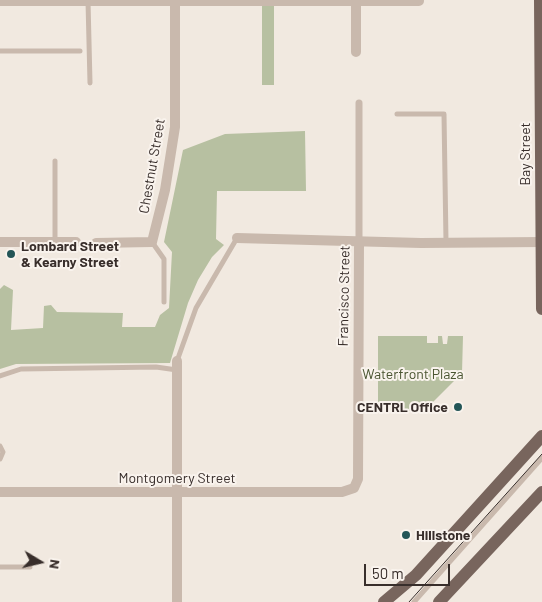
<!DOCTYPE html>
<html>
<head>
<meta charset="utf-8">
<style>
  body { margin:0 }
  #map { position:relative; width:542px; height:602px; overflow:hidden; background:#f1e9e0; font-family:Barlow,sans-serif }
  canvas { display:block }
  .north { position:absolute; left:15px; top:537px; width:50px; height:50px; -webkit-text-stroke:4px #f9f3ed; paint-order:stroke; rotate:99deg; font-size:14px; font-weight:700; line-height:20px; text-align:center; color:#382e2b }
  .north::after { content:''; display:block; margin:auto; width:18px; height:22px; background:#382e2b; clip-path:polygon(50% 0,100% 100%,50% 72%,0 100%) }
  .scale { position:absolute; left:364px; top:564px; width:86px; height:22px; box-sizing:border-box; border:2px solid #382e2b; border-top:0; padding-left:6px; font-size:15px; line-height:18px; white-space:nowrap; color:#382e2b; -webkit-text-stroke:4px #f9f3ed; paint-order:stroke }
</style>
</head>
<body>
<div id="map">
<canvas width="542" height="602"></canvas>
<div class="north">N</div>
<div class="scale">50 m</div>
</div>
<script>
const context = document.querySelector('canvas').getContext('2d');
context.lineJoin = 'round';
function paint(path, color) {
  context.fillStyle = color;
  context.fill(path, 'evenodd');
}
function toPath(rows) {
  const path = new Path2D();
  for (const r of rows) {
    path.moveTo(r[0], r[1]);
    for (let i = 2; i < r.length; i += 2) path.lineTo(r[i], r[i + 1]);
  }
  return path;
}
function strokePath(path, color, width, dash) {
  context.strokeStyle = color;
  context.lineWidth = width;
  context.lineCap = dash ? 'butt' : 'round';
  context.setLineDash(dash || []);
  context.stroke(path);
}
function write(font, color, halo, rows, align = 'center') {
  context.font = font + ' Barlow,sans-serif';
  context.lineWidth = 4;
  context.setLineDash([]);
  context.textBaseline = 'middle';
  context.strokeStyle = halo;
  context.fillStyle = color;
  for (const [text, x, y, turn = 0] of rows) {
    context.save();
    context.translate(x, y);
    context.rotate((+turn || 0) * Math.PI / 180);
    context.textAlign = isNaN(turn) ? turn : align;
    if (halo) context.strokeText(text, 0, 0);
    context.fillText(text, 0, 0);
    context.restore();
  }
}
paint(toPath([
  [262,1,274,1,274,85,262,85],
  [305,131,306,191,217,191,216,239,224,245,212,257,198,280,188,303,170,363,16,364,0,369,0,289,4,285,13,290,11,330,43,328,44,306,51,305,57,312,123,313,122,327,155,327,160,315,169,308,172,252,164,242,183,150,225,134],
  [378,336,427,336,427,343,438,343,438,336,442,336,443,344,447,344,448,336,463,336,462,373,424,411,378,411]
]), '#b7c0a1');
strokePath(toPath([
  [88,1,90,83],
  [0,51,80,51],
  [397,114,444,114,446,242],
  [55,161,55,242],
  [152,242,164,259,164,302],
  [177,361,196,308,237,238],
  [0,376,21,369,156,367,177,370],
  [0,446,3,452,0,459],
  [0,567,30,567],
  [414,602,542,458]
]), '#c9b9ad', 5);
strokePath(toPath([
  [359,103,359,242]
]), '#c9b9ad', 7);
strokePath(toPath([
  [0,1,419,1],
  [356,52,356,0],
  [237,238,421,243,542,242],
  [0,242,76,242],
  [96,243,152,242,165,190,175,127,175,0],
  [0,492,342,492,354,488,358,479,359,242],
  [177,602,177,361]
]), '#c9b9ad', 10);
strokePath(toPath([
  [540,0,542,309],
  [384,602,416,575,542,436],
  [439,602,542,492]
]), '#78655d', 12);
strokePath(toPath([
  [409,602,542,454]
]), '#382e2b', 1);
for (const [x, y, r, color] of [
  [11,254,5,"#235557"],
  [458,407,5,"#235557"],
  [406,535,5,"#235557"]
]) {
  const dot = new Path2D();
  dot.arc(x, y, r, 0, 2 * Math.PI);
  context.fillStyle = color;
  context.fill(dot);
  strokePath(dot, '#f9f3ed', 2);
}
write('14px', '#382e2b', '#f9f3ed', [
  ["Bay Street",525,154,-90],
  ["Chestnut Street",152,166,-80],
  ["Francisco Street",344,296,-89],
  ["Montgomery Street",177,478]
]);
write('bold 14px', '#382e2b', '#f9f3ed', [
  ["Lombard Street",21,246],
  ["& Kearny Street",21,262],
  ["CENTRL Office",448,407,"right"],
  ["Hillstone",416,535]
], 'left');
write('14px', '#495430', '#f9f3ed', [
  ["Waterfront Plaza",413,374]
]);
</script>
</body>
</html>
